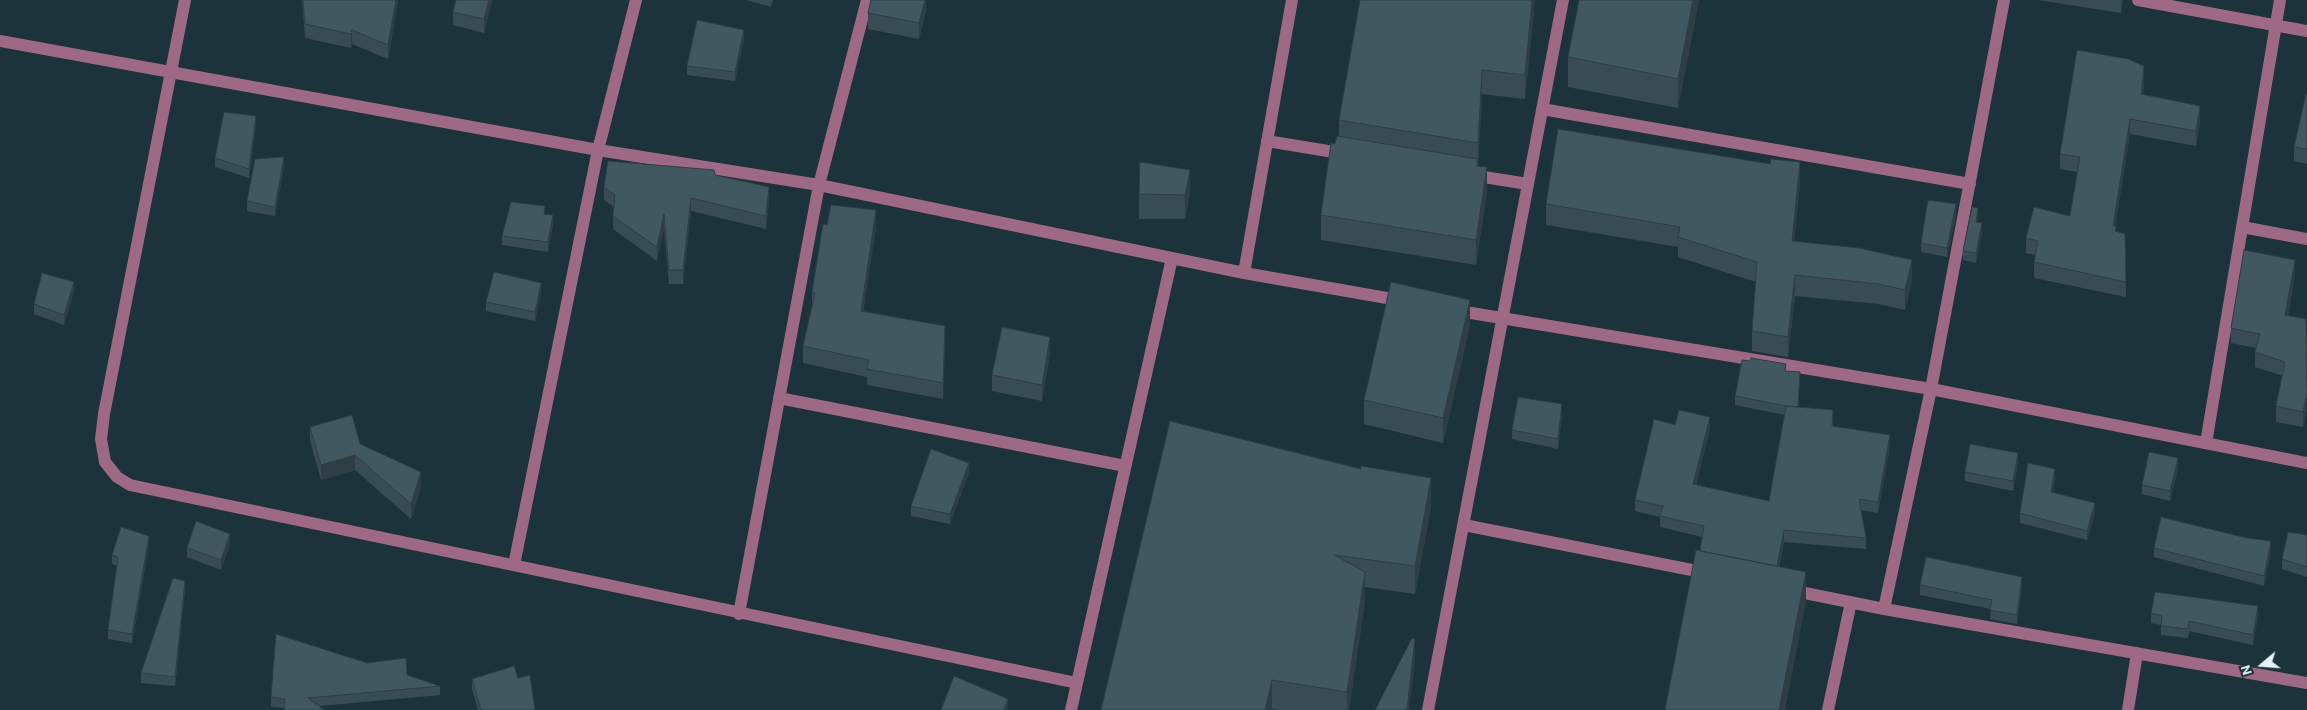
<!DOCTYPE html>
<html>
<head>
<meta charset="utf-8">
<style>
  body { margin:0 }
  #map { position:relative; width:2307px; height:710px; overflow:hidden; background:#1d333b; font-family:Overpass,sans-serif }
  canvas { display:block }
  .north { position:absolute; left:2237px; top:640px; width:50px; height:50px; -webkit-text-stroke:4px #1d333b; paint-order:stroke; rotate:252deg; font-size:14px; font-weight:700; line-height:20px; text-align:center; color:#e7f4f9 }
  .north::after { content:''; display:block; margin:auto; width:18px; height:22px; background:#e7f4f9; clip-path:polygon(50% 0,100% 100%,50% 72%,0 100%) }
</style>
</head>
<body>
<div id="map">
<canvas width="2307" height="710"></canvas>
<div class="north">N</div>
</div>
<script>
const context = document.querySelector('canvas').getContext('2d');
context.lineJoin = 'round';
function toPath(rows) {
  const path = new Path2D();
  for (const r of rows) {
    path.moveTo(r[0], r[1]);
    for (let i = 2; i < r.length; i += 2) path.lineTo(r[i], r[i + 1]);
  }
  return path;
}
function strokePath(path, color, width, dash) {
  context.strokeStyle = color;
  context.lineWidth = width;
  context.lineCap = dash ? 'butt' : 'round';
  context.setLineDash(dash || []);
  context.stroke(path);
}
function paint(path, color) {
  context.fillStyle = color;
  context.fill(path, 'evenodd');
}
strokePath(toPath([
  [185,0,104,414,101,439,105,462,117,477,130,485,1077,683],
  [2138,0,2307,31],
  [0,41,598,150,819,185,1244,273,1404,301],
  [1542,109,1970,184],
  [1267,141,1346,154],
  [1471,175,1528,184],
  [2242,227,2307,239],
  [1244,273,1292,0],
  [1453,310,1931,389,2307,463],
  [779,398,1125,466],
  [2206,443,2280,0],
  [1464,525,1707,573],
  [514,565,598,150,636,0],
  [1790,590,1884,609,2307,683],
  [1884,609,1931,389,2004,0],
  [739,614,819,185,867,0],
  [1071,710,1172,258],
  [1428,710,1563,0],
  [1828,710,1851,602],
  [2128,710,2137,653]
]), '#9d6985', 12);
paint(toPath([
  [302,0,398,0,388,59,352,44,351,48,305,38],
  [456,0,492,0,484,33,453,25,453,12],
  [746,0,773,0,771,7],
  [926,0,926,11,919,39,868,29,868,13],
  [1535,0,1525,99,1482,94,1478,166,1487,192,1476,265,1321,240,1321,215,1335,144,1339,137,1339,120],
  [1699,0,1678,108,1568,87,1568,57],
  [2038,0,2123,0,2121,13],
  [744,39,735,81,687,75,687,66],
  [2144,81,2143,94,2200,122,2196,146,2130,134,2115,226,2116,232,2125,234,2126,297,2034,278,2034,262,2035,255,2026,253,2026,238,2070,216,2077,172,2060,169,2060,154],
  [2307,95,2307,164,2294,161,2294,147],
  [256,125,249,178,215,167,215,158],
  [284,167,275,216,247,211,247,201],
  [715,175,769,201,766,229,691,211,683,284,669,284,664,228,657,261,613,229,613,216,614,207,604,200,604,187],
  [1800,182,1794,241,1912,280,1905,310,1879,304,1795,296,1788,357,1752,351,1752,331,1756,282,1678,257,1678,247,1546,225,1546,204],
  [1139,194,1190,194,1185,219,1139,219],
  [545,214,553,225,548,252,502,245,502,236],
  [1956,214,1947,257,1921,252,1921,243],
  [1978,217,1977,222,1982,232,1976,263,1963,260,1963,251],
  [827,225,876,226,863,311,945,343,943,399,867,385,867,377,803,363,803,346,812,305,812,292],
  [2295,275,2288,316,2307,408,2303,427,2276,422,2276,406,2283,376,2255,367,2255,352,2256,348,2231,343,2231,328],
  [74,291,64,325,34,314,34,304],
  [541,292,535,321,486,311,486,302],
  [1470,325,1443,443,1364,424,1364,400],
  [1050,353,1042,401,992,391,992,375],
  [1786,371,1800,381,1798,407,1833,421,1833,426,1890,446,1878,513,1861,510,1866,538,1866,549,1784,542,1779,567,1806,602,1700,551,1702,537,1660,527,1660,517,1635,511,1635,500,1675,425,1710,428,1696,485,1769,501,1785,415,1735,405,1735,396],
  [1562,413,1558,449,1512,439,1512,430],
  [1170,421,1431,507,1415,594,1365,587,1365,601,1349,710,1279,710,1272,709,1272,710,1101,710],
  [310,427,360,444,421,487,411,519,355,470,321,480,310,441],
  [2018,462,2013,491,1965,481,1965,472],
  [2178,468,2170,501,2142,494,2142,485],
  [969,472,950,524,911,516,911,506],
  [2055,478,2053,492,2095,513,2087,540,2020,523,2020,513],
  [2307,535,2307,577,2282,569,2282,559],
  [230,544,221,570,187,557,187,548],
  [149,545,132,643,108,639,108,630,117,566,112,564,112,555],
  [2154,548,2271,550,2264,586,2154,557],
  [1920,585,2022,587,2017,624,1990,619,1991,609,1920,595],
  [185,590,175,686,141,683,141,673],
  [2151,613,2258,615,2253,645,2189,631,2188,638,2161,635,2161,625,2151,623],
  [407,675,440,686,440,695,320,706,284,708,271,707,271,697],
  [518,678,535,710,478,710,472,689,472,679]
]), '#394c53');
paint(toPath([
  [396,0,398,0,388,59,388,45],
  [489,0,492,0,484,33,484,19],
  [925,0,926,0,926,11,919,39,919,23],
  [1532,0,1535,0,1525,99,1525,75],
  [1693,0,1699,0,1678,108,1678,79],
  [2121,0,2123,0,2121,13],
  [352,30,352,44,351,48,351,34],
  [744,30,744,39,735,81,735,72],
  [2144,66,2144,81,2141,109,2141,94],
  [1482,70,1482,94,1478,168,1478,143],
  [2200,106,2200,122,2196,146,2196,131],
  [256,116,256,125,249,178,249,169],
  [2130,119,2130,134,2113,242,2113,226],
  [284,157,284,167,275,216,275,207],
  [1800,162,1800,182,1792,261,1792,241],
  [1487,167,1487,192,1476,265,1476,240],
  [1190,170,1190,194,1185,219,1185,195],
  [769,187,769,201,766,229,766,216],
  [691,198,691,211,683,284,683,270],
  [1956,204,1956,214,1947,257,1947,248],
  [1978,208,1978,217,1976,231,1976,222],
  [876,210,876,226,861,328,861,311],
  [664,214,664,228,657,261,657,247],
  [553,215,553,225,548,252,548,242],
  [1982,223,1982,232,1976,263,1976,253],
  [1912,260,1912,280,1905,310,1905,290],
  [2295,260,2295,275,2285,331,2285,315],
  [1795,275,1795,296,1788,357,1788,337],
  [74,282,74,291,64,325,64,315],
  [541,283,541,292,535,321,535,312],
  [1470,300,1470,325,1443,443,1443,418],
  [945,326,945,343,943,399,943,383],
  [1050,337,1050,353,1042,401,1042,385],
  [2307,393,2307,408,2303,427,2303,412],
  [1562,404,1562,413,1558,449,1558,439],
  [1710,417,1710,428,1693,495,1693,484],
  [1890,435,1890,446,1878,513,1878,502],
  [2018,453,2018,462,2013,491,2013,481],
  [355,455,355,470,321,480,321,465],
  [2178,458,2178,468,2170,501,2170,491],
  [969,463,969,472,950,524,950,514],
  [2055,469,2055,478,2051,501,2051,492],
  [421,472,421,487,411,519,411,504],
  [1431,478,1431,507,1415,594,1415,566],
  [2095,503,2095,513,2087,540,2087,531],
  [1784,530,1784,542,1776,579,1776,568],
  [230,534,230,544,221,570,221,560],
  [149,536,149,545,132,643,132,634],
  [2271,541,2271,550,2264,586,2264,576],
  [1365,572,1365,601,1349,710,1347,710,1347,692],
  [1806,572,1806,602,1785,710,1779,710],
  [2022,577,2022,587,2017,624,2017,615],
  [185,581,185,590,175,686,175,677],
  [2258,606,2258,615,2253,645,2253,635],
  [1415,639,1415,664,1409,710,1407,710],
  [1272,680,1272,710,1265,710],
  [1008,699,1008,708,1007,710,1004,710]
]), '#2e3e44');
const building = toPath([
  [303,0,396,0,388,45,352,30,351,34,305,24,303,0],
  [456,0,489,0,484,19,453,12,456,0],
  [871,0,925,0,919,23,868,13,871,0],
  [1360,0,1532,0,1525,75,1482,70,1478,143,1339,120,1360,0],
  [1579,0,1693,0,1678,79,1568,57,1579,0],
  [697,20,744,30,735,72,687,66,697,20],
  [2077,50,2128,59,2144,66,2141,94,2200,106,2196,131,2130,119,2113,226,2116,226,2115,231,2125,234,2126,282,2034,262,2038,241,2026,238,2034,207,2070,216,2080,157,2060,154,2077,50],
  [2306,94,2307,95,2307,149,2294,147,2306,94],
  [224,112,256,116,249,169,215,158,224,112],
  [1558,129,1770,164,1771,159,1800,162,1792,241,1859,248,1912,260,1905,290,1879,284,1795,275,1788,337,1752,331,1757,262,1678,237,1680,227,1546,204,1558,129],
  [1337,136,1477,159,1477,166,1487,167,1476,240,1321,215,1331,143,1335,144,1337,136],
  [284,157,275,207,247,201,255,159,284,157],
  [608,161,714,170,715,175,769,187,766,216,691,198,683,270,669,270,664,214,657,247,613,216,615,195,604,187,608,161],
  [1140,162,1190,170,1185,195,1139,194,1140,162],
  [1928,200,1956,204,1947,248,1921,243,1928,200],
  [511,202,545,206,544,214,553,215,548,242,502,236,511,202],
  [831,205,876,210,861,311,945,326,943,383,867,369,869,360,803,346,815,293,812,292,823,224,827,225,831,205],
  [1972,207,1978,208,1976,222,1982,223,1976,253,1963,251,1972,207],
  [2244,250,2295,260,2285,315,2306,319,2307,393,2303,412,2276,406,2285,362,2255,352,2260,334,2231,328,2244,250],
  [494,272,541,283,535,312,486,302,494,272],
  [42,273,74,282,64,315,34,304,42,273],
  [1391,282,1470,300,1443,418,1364,400,1391,282],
  [1002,327,1050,337,1042,385,992,375,1002,327],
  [1751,358,1786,364,1785,371,1800,372,1798,407,1787,406,1735,396,1742,360,1750,361,1751,358],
  [1518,397,1562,404,1558,439,1512,430,1518,397],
  [1786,406,1833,410,1832,426,1890,435,1878,502,1859,499,1866,538,1784,530,1777,566,1700,551,1704,526,1660,516,1663,506,1635,500,1654,419,1675,425,1679,410,1710,417,1693,484,1769,501,1786,406],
  [352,415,360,444,421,472,411,504,355,455,321,465,310,427,352,415],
  [1170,421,1361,469,1361,466,1431,478,1415,566,1334,555,1365,572,1347,692,1272,680,1265,710,1101,710,1170,421],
  [1970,444,2018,453,2013,481,1965,472,1970,444],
  [931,449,969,463,950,514,911,506,931,449],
  [2149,452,2178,458,2170,491,2142,485,2149,452],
  [2028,463,2055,469,2051,492,2095,503,2087,531,2020,513,2028,463],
  [2161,517,2247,538,2271,541,2264,576,2154,548,2161,517],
  [196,521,230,534,221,560,187,548,196,521],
  [121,527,149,536,132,634,108,630,118,557,112,555,121,527],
  [2288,532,2307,535,2307,567,2282,559,2288,532],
  [1696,550,1806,572,1779,710,1665,710,1696,550],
  [1926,557,2022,577,2017,615,1990,610,1992,600,1920,585,1926,557],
  [173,578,185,581,175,677,141,673,173,578],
  [2155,592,2258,606,2253,635,2189,621,2188,629,2161,626,2162,616,2151,613,2155,592],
  [276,634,367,663,406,658,407,675,440,686,308,698,324,710,284,710,285,699,271,697,276,634],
  [1412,638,1415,639,1407,710,1375,710,1412,638],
  [514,666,518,678,530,675,535,710,481,710,472,679,514,666],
  [954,676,1008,699,1004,710,941,710,954,676]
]);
paint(building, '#425861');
strokePath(building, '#2e3e44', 1);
</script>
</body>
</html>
